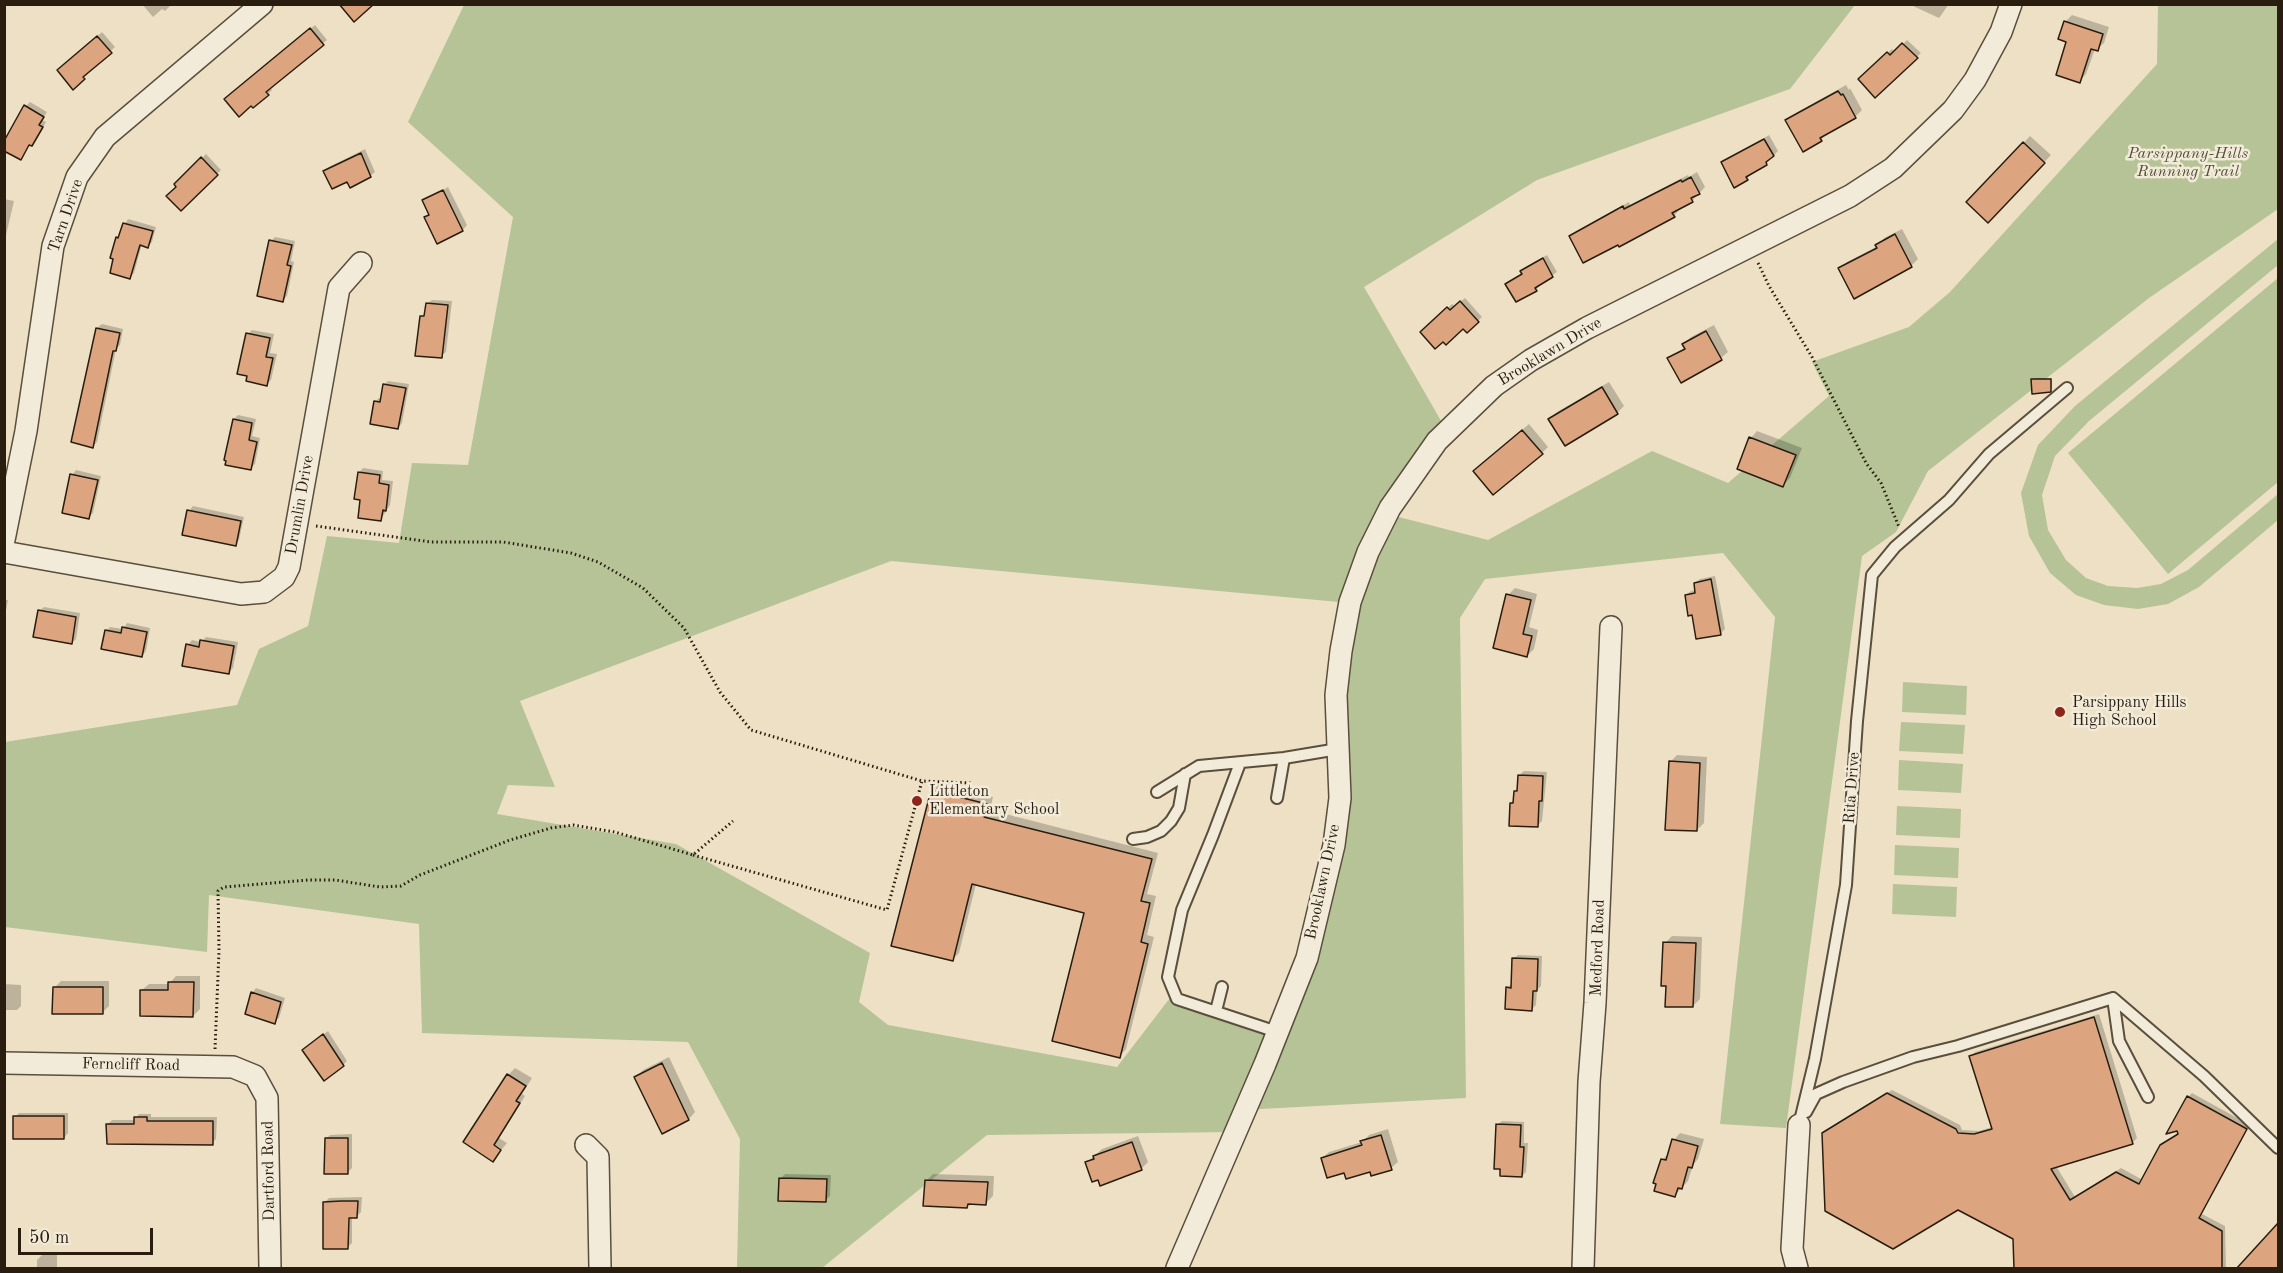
<!DOCTYPE html>
<html>
<head>
<meta charset="utf-8">
<style>
  body { margin:0 }
  #map { position:relative; width:2283px; height:1273px; overflow:hidden; background:#ede0c4; font-family:"Old Standard TT",serif }
  canvas { display:block }
  .frame { position:absolute; inset:0; border:6px solid #291d10; pointer-events:none }
  .scale { position:absolute; left:18px; top:1228px; width:135px; height:27px; box-sizing:border-box; border:3px solid #291d10; border-top:0; padding-left:8px; font-size:18px; line-height:21px; white-space:nowrap; color:#291d10; -webkit-text-stroke:4px #f3ebd9; paint-order:stroke }
</style>
</head>
<body>
<div id="map">
<canvas width="2283" height="1273"></canvas>
<div class="frame"></div>
<div class="scale">50 m</div>
</div>
<script>
const context = document.querySelector('canvas').getContext('2d');
context.lineJoin = 'round';
function paint(path, color) {
  context.fillStyle = color;
  context.fill(path, 'evenodd');
}
function toPath(rows) {
  const path = new Path2D();
  for (const r of rows) {
    path.moveTo(r[0], r[1]);
    for (let i = 2; i < r.length; i += 2) path.lineTo(r[i], r[i + 1]);
  }
  return path;
}
function strokePath(path, color, width, dash) {
  context.strokeStyle = color;
  context.lineWidth = width;
  context.lineCap = dash ? 'butt' : 'round';
  context.setLineDash(dash || []);
  context.stroke(path);
}
function write(font, color, halo, rows, align = 'center') {
  context.font = font + ' "Old Standard TT",serif';
  context.lineWidth = 5;
  context.setLineDash([]);
  context.textBaseline = 'middle';
  context.strokeStyle = halo;
  context.fillStyle = color;
  for (const [text, x, y, turn = 0] of rows) {
    context.save();
    context.translate(x, y);
    context.rotate((+turn || 0) * Math.PI / 180);
    context.textAlign = isNaN(turn) ? turn : align;
    if (halo) context.strokeText(text, 0, 0);
    context.fillText(text, 0, 0);
    context.restore();
  }
}
paint(toPath([
  [464,5,1855,5,1790,89,1537,180,1364,287,1448,433,1391,515,1488,540,1652,451,1728,483,1829,396,1812,362,1909,327,1950,292,2157,64,2158,5,2278,5,2278,209,2149,298,1928,471,1896,532,1862,556,1786,1128,1720,1124,1775,617,1723,553,1485,579,1460,618,1466,1098,1242,1110,1233,1132,987,1135,822,1268,737,1268,740,1139,688,1042,422,1033,419,924,209,895,207,952,5,927,5,742,237,705,259,649,308,626,327,536,399,543,412,463,468,465,513,217,408,122],
  [891,561,1350,603,1329,884,1275,1029,1173,994,1117,1067,888,1025,859,1002,870,953,676,844,497,814,508,785,555,787,520,701],
  [2278,239,2278,265,2089,421,2055,456,2042,495,2048,530,2066,560,2086,578,2108,586,2137,588,2161,584,2188,570,2278,494,2278,520,2199,587,2168,604,2138,609,2104,605,2076,595,2050,573,2029,536,2021,493,2038,445,2075,406],
  [2278,278,2278,482,2168,574,2068,453],
  [1903,682,1967,686,1966,715,1902,712],
  [1901,722,1965,725,1963,754,1899,751],
  [1899,760,1963,764,1961,793,1898,790],
  [1897,806,1961,809,1960,838,1896,835],
  [1895,845,1959,848,1958,878,1894,875],
  [1893,884,1957,887,1956,917,1892,914]
]), '#b5c397');
paint(toPath([
  [142,4,172,4,165,11,162,9,153,17],
  [1914,4,1949,4,1939,18,1913,6],
  [2072,15,2109,27,2104,43,2097,49,2095,49,2086,74,2080,81,2065,22],
  [315,25,327,40,270,87,272,90,268,94,230,95],
  [102,32,115,47,87,72,88,74,73,87,63,66],
  [1907,40,1921,53,1876,96,1860,79,1892,49,1895,52],
  [1846,85,1849,90,1850,88,1862,110,1855,117,1827,132,1821,140,1787,121,1794,114],
  [30,102,47,112,42,120,46,122,36,140,30,144,20,158,26,106],
  [1769,135,1778,151,1766,164,1747,178,1723,163],
  [2030,136,2051,155,1988,221,1968,202],
  [365,149,375,172,370,176,325,171,329,167],
  [206,154,221,170,181,209,178,187,176,184],
  [1697,172,1705,187,1692,201,1678,208,1679,210,1674,216,1571,236,1577,231,1629,202,1630,205,1688,175,1689,177],
  [448,187,467,225,463,230,438,242,426,218,430,213,424,201],
  [4,199,14,201,4,244],
  [128,219,156,227,152,242,148,246,142,244,134,273,130,277,117,238],
  [1902,229,1918,259,1911,266,1840,269,1847,262,1878,246,1884,238],
  [275,237,295,241,291,261,294,262,287,296,283,300,271,241],
  [1547,255,1557,272,1539,284,1540,285,1536,290,1507,284,1523,273,1522,271,1526,267],
  [1465,298,1482,317,1467,331,1464,327,1423,332,1452,304,1455,306],
  [432,300,452,301,446,352,441,356,422,317,426,312,427,304],
  [102,324,123,329,120,345,116,349,97,442,93,446,97,328],
  [1714,325,1728,352,1721,358,1681,381,1669,359,1686,347,1684,344,1691,337],
  [252,330,274,334,270,353,277,354,271,380,267,384,248,334],
  [2034,378,2052,378,2052,388,2050,390,2033,380],
  [388,381,409,384,402,423,398,428,375,402,379,398,382,398,384,385],
  [1609,382,1624,406,1617,413,1550,419,1557,412],
  [238,415,256,419,252,436,260,438,255,464,250,469,234,419],
  [1529,424,1548,447,1542,453,1475,471],
  [1757,431,1802,448,1790,478,1783,485,1751,438],
  [363,468,383,471,382,480,393,481,390,505,381,519,362,499,359,473],
  [76,470,101,476,93,513,89,517,72,475],
  [193,506,244,517,239,540,235,544,189,511],
  [1715,576,1725,629,1721,633,1693,613,1686,595,1691,591,1696,590,1695,583,1700,579],
  [1515,588,1537,594,1529,627,1538,630,1534,649,1527,656,1508,595],
  [4,600,8,600,4,621],
  [44,607,80,613,76,639,72,643,39,611],
  [127,623,150,628,146,651,142,656,106,631,110,627,123,629],
  [206,637,238,642,233,668,229,672,188,645,192,640,201,642],
  [1677,755,1707,757,1704,823,1697,830,1670,762],
  [1524,771,1547,772,1542,821,1538,825,1511,803,1515,800,1515,791,1519,787,1519,775],
  [939,784,993,797,990,810,1158,853,1147,894,1156,896,1147,935,1154,937,1126,1049,1120,1056,1086,912,976,884,959,953,952,960,932,791],
  [1672,936,1702,937,1700,999,1693,1006,1667,984,1665,943],
  [1518,955,1542,956,1541,986,1537,990,1536,1005,1532,1009,1507,988,1512,983,1513,959],
  [176,976,200,976,200,1009,193,1016,142,990,149,984,169,984],
  [61,981,109,981,109,1006,102,1013,54,988],
  [4,984,21,985,21,1006,17,1010,4,1010],
  [256,988,285,998,279,1018,274,1022,252,993],
  [2099,1014,2137,1138,2132,1143,2056,1166,2075,1197,2121,1168,2143,1180,2162,1146,2179,1133,2188,1097,2192,1093,2250,1125,2202,1214,2225,1226,2226,1268,2015,1268,2014,1238,1824,1134,1892,1090,1960,1125,1962,1130,1979,1131,1992,1127,1971,1056,1975,1052],
  [328,1031,347,1061,343,1065,308,1046],
  [669,1057,695,1112,689,1119,662,1132,636,1077,643,1070],
  [515,1068,532,1078,522,1094,525,1096,499,1138,507,1143,493,1160,465,1142,508,1075],
  [19,1113,68,1113,68,1133,64,1138,15,1117],
  [139,1114,151,1114,151,1117,217,1117,216,1139,212,1143,108,1124,112,1120,135,1120],
  [1502,1121,1524,1122,1524,1143,1528,1143,1526,1172,1522,1176,1497,1125],
  [1388,1129,1398,1162,1391,1168,1345,1171,1322,1158,1329,1152,1362,1142,1369,1135],
  [1680,1133,1704,1139,1698,1159,1693,1165,1688,1181,1675,1195,1662,1160,1669,1153,1674,1140],
  [352,1134,352,1168,347,1173,326,1139,330,1135],
  [1138,1136,1148,1162,1141,1169,1086,1163,1102,1149],
  [785,1174,831,1175,830,1196,826,1200,781,1178],
  [933,1174,994,1176,993,1196,986,1203,971,1203,967,1206,926,1181],
  [362,1197,361,1212,357,1216,352,1217,352,1243,348,1247,325,1202,329,1198],
  [2278,1225,2278,1268,2238,1268],
  [43,1254,57,1254,57,1268,37,1268,37,1260]
]), '#0003');
const building = toPath([
  [339,4,374,4,354,22,339,4],
  [2064,21,2103,34,2098,51,2091,49,2080,83,2056,75,2066,42,2058,39,2064,21],
  [310,28,324,45,266,92,269,95,253,108,251,106,239,117,224,99,310,28],
  [97,36,112,53,83,77,85,79,73,90,57,70,97,36],
  [1902,43,1918,58,1875,98,1858,79,1887,52,1890,55,1902,43],
  [1838,91,1841,95,1843,94,1856,118,1820,138,1822,141,1803,152,1785,120,1838,91],
  [24,105,44,117,39,125,43,127,32,146,29,145,21,160,4,151,4,141,24,105],
  [1764,139,1774,156,1766,162,1767,165,1746,177,1748,180,1734,188,1721,162,1764,139],
  [2023,142,2045,163,1988,223,1966,202,2023,142],
  [361,153,371,177,350,188,347,182,332,189,323,171,361,153],
  [201,157,218,175,181,211,166,196,176,187,174,184,201,157],
  [1691,177,1700,194,1691,198,1693,202,1672,213,1675,217,1619,247,1618,245,1583,263,1569,236,1623,206,1624,209,1681,180,1682,182,1691,177],
  [443,190,463,231,437,244,424,217,429,215,422,200,443,190],
  [123,223,153,231,148,248,140,245,130,279,110,273,113,259,110,258,116,237,118,238,123,223],
  [1895,234,1912,267,1854,299,1838,268,1877,248,1875,245,1895,234],
  [269,240,292,245,287,265,291,266,283,302,257,296,269,240],
  [1543,258,1553,277,1535,288,1537,291,1516,302,1505,284,1522,274,1520,271,1543,258],
  [1460,301,1479,322,1467,333,1463,329,1446,345,1443,342,1435,349,1420,332,1447,307,1450,310,1460,301],
  [426,303,448,305,442,358,415,356,420,316,424,316,426,303],
  [96,328,120,333,116,351,113,351,93,448,71,442,96,328],
  [1706,331,1722,360,1681,383,1667,358,1685,349,1682,344,1706,331],
  [246,333,270,338,266,357,273,358,267,386,246,381,247,376,237,374,246,333],
  [2031,379,2051,379,2051,392,2032,394,2031,379],
  [383,384,406,388,398,429,370,424,374,401,380,402,383,384],
  [1602,387,1618,414,1565,446,1548,419,1602,387],
  [233,419,252,423,249,440,257,442,251,470,225,465,226,461,224,460,233,419],
  [1522,430,1543,454,1493,495,1473,471,1522,430],
  [1749,437,1796,455,1783,487,1737,469,1749,437],
  [358,472,380,475,379,483,389,485,386,511,383,510,381,521,358,518,360,500,354,499,358,472],
  [70,474,98,480,89,519,62,513,70,474],
  [187,510,241,521,236,546,182,535,187,510],
  [1711,579,1721,635,1696,639,1692,615,1688,616,1685,595,1695,593,1694,583,1711,579],
  [1506,594,1531,600,1523,634,1532,636,1527,657,1493,648,1506,594],
  [38,610,76,617,72,644,33,637,38,610],
  [122,627,147,632,142,657,101,649,105,630,121,633,122,627],
  [200,640,234,646,229,674,182,666,186,644,199,647,200,640],
  [1669,761,1700,763,1697,831,1665,830,1669,761],
  [1518,775,1543,776,1542,801,1539,801,1538,827,1509,826,1510,803,1513,803,1514,791,1517,791,1518,775],
  [931,790,987,804,984,817,1152,859,1141,901,1150,903,1141,942,1148,944,1120,1058,1052,1041,1084,913,972,884,953,961,891,946,931,790],
  [1663,942,1696,943,1693,1007,1665,1007,1666,986,1661,986,1663,942],
  [1512,958,1538,959,1537,991,1533,991,1532,1011,1505,1009,1506,987,1511,988,1512,958],
  [168,982,194,982,193,1017,140,1016,140,990,168,990,168,982],
  [53,987,103,987,103,1014,52,1014,53,987],
  [251,992,281,1002,275,1024,245,1014,251,992],
  [2094,1017,2133,1144,2051,1169,2070,1200,2116,1172,2139,1184,2160,1145,2178,1134,2177,1131,2166,1134,2187,1096,2247,1129,2199,1218,2222,1231,2222,1269,2014,1269,2013,1239,1958,1210,1893,1249,1825,1211,1822,1133,1887,1093,1956,1129,1958,1133,1974,1134,1992,1129,1969,1056,2094,1017],
  [323,1034,344,1066,324,1081,302,1050,323,1034],
  [662,1063,689,1120,662,1134,634,1077,662,1063],
  [507,1074,526,1086,516,1101,520,1103,494,1145,501,1150,493,1162,463,1142,507,1074],
  [13,1116,64,1116,64,1139,13,1139,13,1116],
  [134,1117,147,1117,147,1121,213,1121,213,1145,107,1144,106,1124,134,1124,134,1117],
  [1496,1124,1521,1125,1520,1147,1524,1147,1522,1177,1500,1176,1500,1169,1494,1169,1496,1124],
  [1381,1135,1392,1170,1371,1176,1370,1172,1346,1179,1344,1173,1327,1178,1321,1158,1362,1145,1360,1141,1381,1135],
  [325,1138,348,1138,348,1174,324,1174,325,1138],
  [1672,1139,1698,1146,1692,1168,1688,1167,1682,1189,1678,1188,1675,1197,1654,1191,1656,1184,1653,1183,1661,1159,1666,1160,1672,1139],
  [1132,1142,1142,1170,1100,1186,1098,1180,1092,1182,1085,1162,1094,1159,1093,1156,1132,1142],
  [779,1178,827,1179,826,1202,778,1201,779,1178],
  [925,1180,988,1182,986,1205,968,1204,967,1208,923,1206,925,1180],
  [341,1201,358,1201,357,1218,349,1218,348,1249,323,1249,323,1202,341,1201],
  [2278,1223,2278,1269,2236,1269,2278,1223]
]);
paint(building, '#dca580');
strokePath(building, '#291d10', 1.5);
const service = toPath([
  [1240,763,1213,835,1182,910,1168,977,1177,999,1277,1032],
  [1157,792,1199,766,1284,758,1338,749],
  [1277,798,1284,758],
  [1133,839,1147,837,1161,831,1171,821,1179,808,1185,774],
  [2113,998,2119,1041,2148,1097],
  [1216,1011,1222,987],
  [1806,1112,1816,1094,1843,1082,1913,1057,1958,1046,2113,998,2204,1076,2278,1148],
  [1799,1125,1815,1059,1846,885,1857,721,1872,575,1895,547,1949,500,1989,454,2067,388]
]);
const minor = toPath([
  [4,540,26,431,53,246,77,177,105,137,262,4],
  [4,552,241,594,264,592,284,577,289,567,339,288,361,263],
  [4,1063,233,1067,255,1076,267,1098,270,1268],
  [586,1145,598,1157,600,1268],
  [1177,1268,1265,1064,1307,958,1334,845,1340,798,1336,695,1341,651,1350,602,1368,552,1390,508,1437,441,1494,386,1531,360,1587,328,1850,196,1893,168,1953,110,1975,80,2001,32,2011,4],
  [1583,1268,1589,1082,1595,1003,1611,627],
  [1797,1268,1792,1249,1799,1125]
]);
strokePath(service, '#5a4e3d', 14);
strokePath(minor, '#5a4e3d', 24);
strokePath(toPath([
  [1758,263,1769,286,1812,357,1866,463,1881,483,1899,527],
  [316,526,431,542,503,542,571,553,598,562,643,588,684,628,720,692,751,730,922,781],
  [693,855,887,910,922,781,971,783],
  [215,1049,219,951,218,891,224,887,308,880,335,880,380,887,401,886,420,875,510,840,551,828,573,825,615,832,693,855,733,821]
]), '#291d10', 3, [1.5, 3]);
strokePath(service, '#f3ebd9', 10);
strokePath(minor, '#f3ebd9', 21);
for (const [x, y, r, color] of [
  [2060,712,6,"#8f2418"],
  [917,801,6,"#8f2418"]
]) {
  const dot = new Path2D();
  dot.arc(x, y, r, 0, 2 * Math.PI);
  context.fillStyle = color;
  context.fill(dot);
  strokePath(dot, '#f3ebd9', 2);
}
write('italic 16px', '#534f38', '#f3ebd9', [
  ["Parsippany-Hills",2188,154],
  ["Running Trail",2188,172]
]);
write('16px', '#291d10', '#f3ebd9', [
  ["Tarn Drive",66,216,-71],
  ["Brooklawn Drive",1550,352,-31],
  ["Drumlin Drive",300,505,-80],
  ["Rita Drive",1852,788,-86],
  ["Brooklawn Drive",1323,882,-78],
  ["Medford Road",1598,948,-88],
  ["Ferncliff Road",131,1065,1],
  ["Dartford Road",269,1171,-91]
]);
write('16px', '#291d10', '#f3ebd9', [
  ["Parsippany Hills",2072,703],
  ["High School",2072,721],
  ["Littleton",929,792],
  ["Elementary School",929,810]
], 'left');
</script>
</body>
</html>
